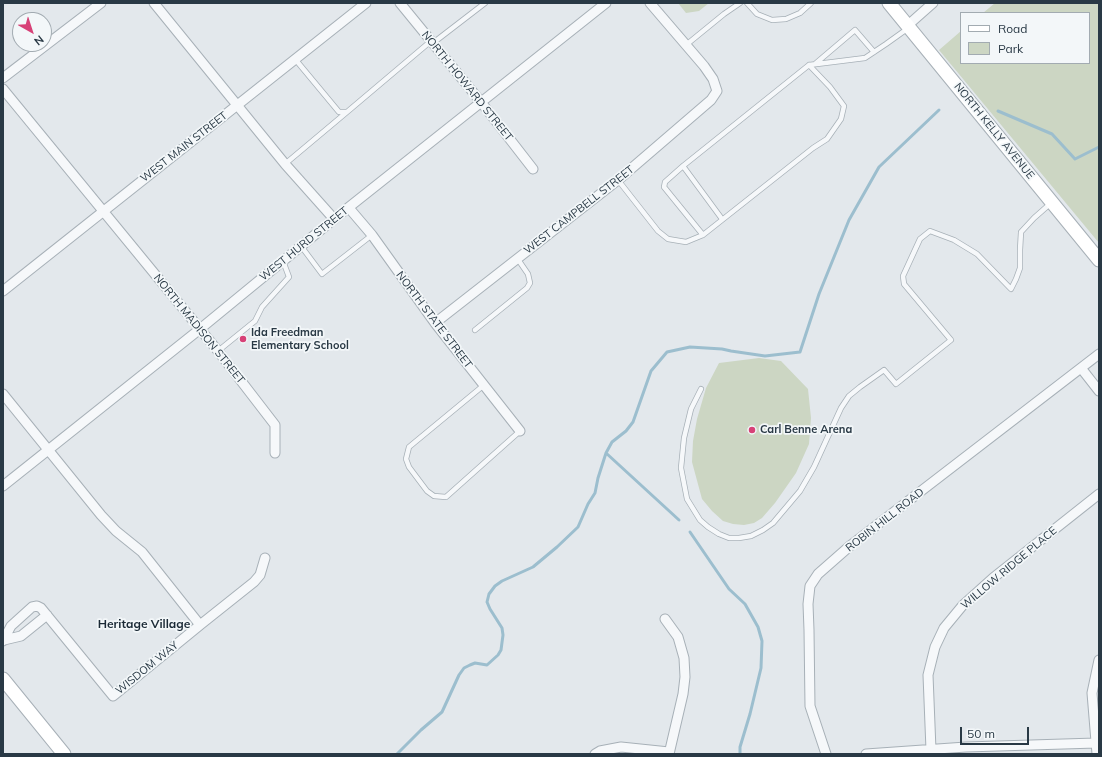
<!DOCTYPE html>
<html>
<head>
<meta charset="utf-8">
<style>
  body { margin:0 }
  #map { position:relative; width:1102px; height:757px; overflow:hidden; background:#e3e8ec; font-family:Mulish,sans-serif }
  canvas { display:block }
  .frame { position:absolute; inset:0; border:4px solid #293945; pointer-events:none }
  .legend { position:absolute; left:960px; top:12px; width:130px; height:52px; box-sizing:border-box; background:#f3f7f9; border:1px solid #a2abb1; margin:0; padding:5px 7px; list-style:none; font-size:12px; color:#293945 }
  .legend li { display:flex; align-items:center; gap:8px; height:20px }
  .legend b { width:20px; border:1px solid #a2abb1 }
  .north { position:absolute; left:12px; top:12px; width:40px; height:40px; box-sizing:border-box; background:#f3f7f9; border:1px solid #a2abb1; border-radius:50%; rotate:141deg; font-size:11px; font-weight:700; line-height:16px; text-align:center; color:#293945 }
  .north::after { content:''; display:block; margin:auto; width:14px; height:18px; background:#d74177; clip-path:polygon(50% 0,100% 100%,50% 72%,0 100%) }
  .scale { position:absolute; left:960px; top:727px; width:69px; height:18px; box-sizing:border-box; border:2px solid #293945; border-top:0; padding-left:5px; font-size:12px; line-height:14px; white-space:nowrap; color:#293945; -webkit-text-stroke:3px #f3f7f9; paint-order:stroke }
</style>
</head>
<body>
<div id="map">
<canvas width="1102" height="757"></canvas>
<div class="frame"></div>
<ul class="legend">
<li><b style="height:5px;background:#fff"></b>Road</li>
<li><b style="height:11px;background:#ccd6c3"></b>Park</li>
</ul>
<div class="north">N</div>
<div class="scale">50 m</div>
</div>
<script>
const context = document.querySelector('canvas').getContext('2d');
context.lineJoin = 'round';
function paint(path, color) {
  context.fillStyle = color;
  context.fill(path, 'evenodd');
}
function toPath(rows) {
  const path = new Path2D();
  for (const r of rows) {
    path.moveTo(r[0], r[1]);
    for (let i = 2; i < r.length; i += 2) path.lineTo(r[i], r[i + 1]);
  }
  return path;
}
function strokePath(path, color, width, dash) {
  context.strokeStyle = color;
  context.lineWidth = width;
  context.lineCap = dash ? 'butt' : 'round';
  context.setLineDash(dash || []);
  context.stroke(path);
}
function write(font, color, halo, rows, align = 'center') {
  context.font = font + ' Mulish,sans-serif';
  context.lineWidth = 3.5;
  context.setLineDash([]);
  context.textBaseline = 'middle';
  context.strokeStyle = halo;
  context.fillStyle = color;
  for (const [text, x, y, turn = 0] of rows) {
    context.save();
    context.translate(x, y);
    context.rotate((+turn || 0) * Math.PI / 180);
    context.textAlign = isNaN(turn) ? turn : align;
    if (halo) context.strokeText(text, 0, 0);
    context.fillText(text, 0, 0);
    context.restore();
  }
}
paint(toPath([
  [678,3,709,3,699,11,686,13],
  [995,3,1099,3,1099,243,939,50,961,31,961,63,1089,63,1089,13,983,13],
  [759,358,781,361,808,389,811,418,809,444,796,473,775,503,762,518,754,523,744,525,733,524,723,521,712,511,702,499,692,462,693,441,697,419,706,388,719,363]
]), '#ccd6c3');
strokePath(toPath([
  [998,111,1052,134,1075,159,1099,147],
  [606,453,679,520],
  [690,532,729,589,745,604,758,627,762,641,761,668,750,714,740,747,740,754],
  [397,754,421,730,442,712,459,675,464,668,470,665,475,663,487,665,498,655,501,650,503,635,502,628,490,609,487,602,489,594,495,586,502,581,533,567,557,547,578,527,588,504,595,493,598,478,606,453,612,442,626,431,633,422,651,371,667,352,690,347,722,349,731,351,765,356,800,352,819,294,849,220,879,167,939,110]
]), '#9cbece', 3);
const lane = toPath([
  [747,3,757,14,772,20,786,19,800,13,811,3],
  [433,43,485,3],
  [686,45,724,14,740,3],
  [295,59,339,112,347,112,431,41],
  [815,64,855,30,874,52],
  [285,164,347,112],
  [683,166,722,219],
  [618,180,658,231,668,239,686,242,703,235,813,148,827,139,841,119,844,106,830,87,809,65],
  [703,235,664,187,665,182,683,166,809,65,865,58,886,44,907,29],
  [301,246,322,274,372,235],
  [475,330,527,288,530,283,528,274,517,258],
  [218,351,255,321,262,307,289,277,283,261],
  [484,385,409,447,406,459,409,467,427,491,434,496,446,497,520,431],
  [701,389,691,409,684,438,681,468,687,499,700,520,708,527,719,534,729,538,739,538,751,536,763,530,773,523,800,491,814,467,841,408,849,396,860,387,884,370,896,384,951,340,904,284,903,276,920,239,930,231,954,240,977,254,1011,289,1016,279,1020,268,1020,250,1021,232,1034,218,1051,203]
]);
const street = toPath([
  [154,3,285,164,334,219],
  [400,3,481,102,533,169],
  [907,26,933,3],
  [3,78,101,3],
  [3,89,218,351,275,425,275,453],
  [349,208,372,235,435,323,520,431],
  [3,291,366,3],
  [435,323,618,180,711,100,717,91,713,79,704,66,650,3],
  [1081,368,1099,391],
  [3,394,101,515,116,531,142,552,200,625,254,582,260,575,265,558],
  [3,486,200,329,334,219,606,3],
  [665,619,678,637,684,658,685,677,683,694,669,754],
  [4,640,21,636,47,615],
  [3,641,11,626,32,607,37,606,41,608,113,696,200,625],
  [931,750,928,675,935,647,944,628,963,605,993,578,1099,494],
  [595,754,600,751,621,747,669,752],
  [826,754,810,706,809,630,808,604,810,586,818,574,851,545,1099,354],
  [866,754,966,747,1096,743],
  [1097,754,1092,693,1099,660]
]);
const secondary = toPath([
  [889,3,1099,260],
  [3,679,64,754]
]);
strokePath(lane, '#a7b0b7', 6);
strokePath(street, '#a7b0b7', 11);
strokePath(secondary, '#a7b0b7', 15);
strokePath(lane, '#f6f8fa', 4.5);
strokePath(street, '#f6f8fa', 9);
strokePath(secondary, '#fff', 13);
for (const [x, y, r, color] of [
  [243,339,4,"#d74177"],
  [752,430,4,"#d74177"]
]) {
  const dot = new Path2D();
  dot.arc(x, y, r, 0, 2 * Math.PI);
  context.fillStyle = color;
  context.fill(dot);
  strokePath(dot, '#f3f7f9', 1.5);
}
write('11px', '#293945', '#f3f7f9', [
  ["NORTH HOWARD STREET",467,86,51],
  ["NORTH KELLY AVENUE",994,131,51],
  ["WEST MAIN STREET",184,147,-38],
  ["WEST CAMPBELL STREET",579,210,-38],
  ["WEST HURD STREET",304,244,-39],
  ["NORTH STATE STREET",434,320,53],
  ["NORTH MADISON STREET",199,329,51],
  ["ROBIN HILL ROAD",885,520,-38],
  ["WILLOW RIDGE PLACE",1009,568,-40],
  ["WISDOM WAY",147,668,-39]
]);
write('bold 11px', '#293945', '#f3f7f9', [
  ["Ida Freedman",251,333],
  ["Elementary School",251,346],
  ["Carl Benne Arena",760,430]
], 'left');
write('bold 12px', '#1b2a36', '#f3f7f9', [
  ["Heritage Village",144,624]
]);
</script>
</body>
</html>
